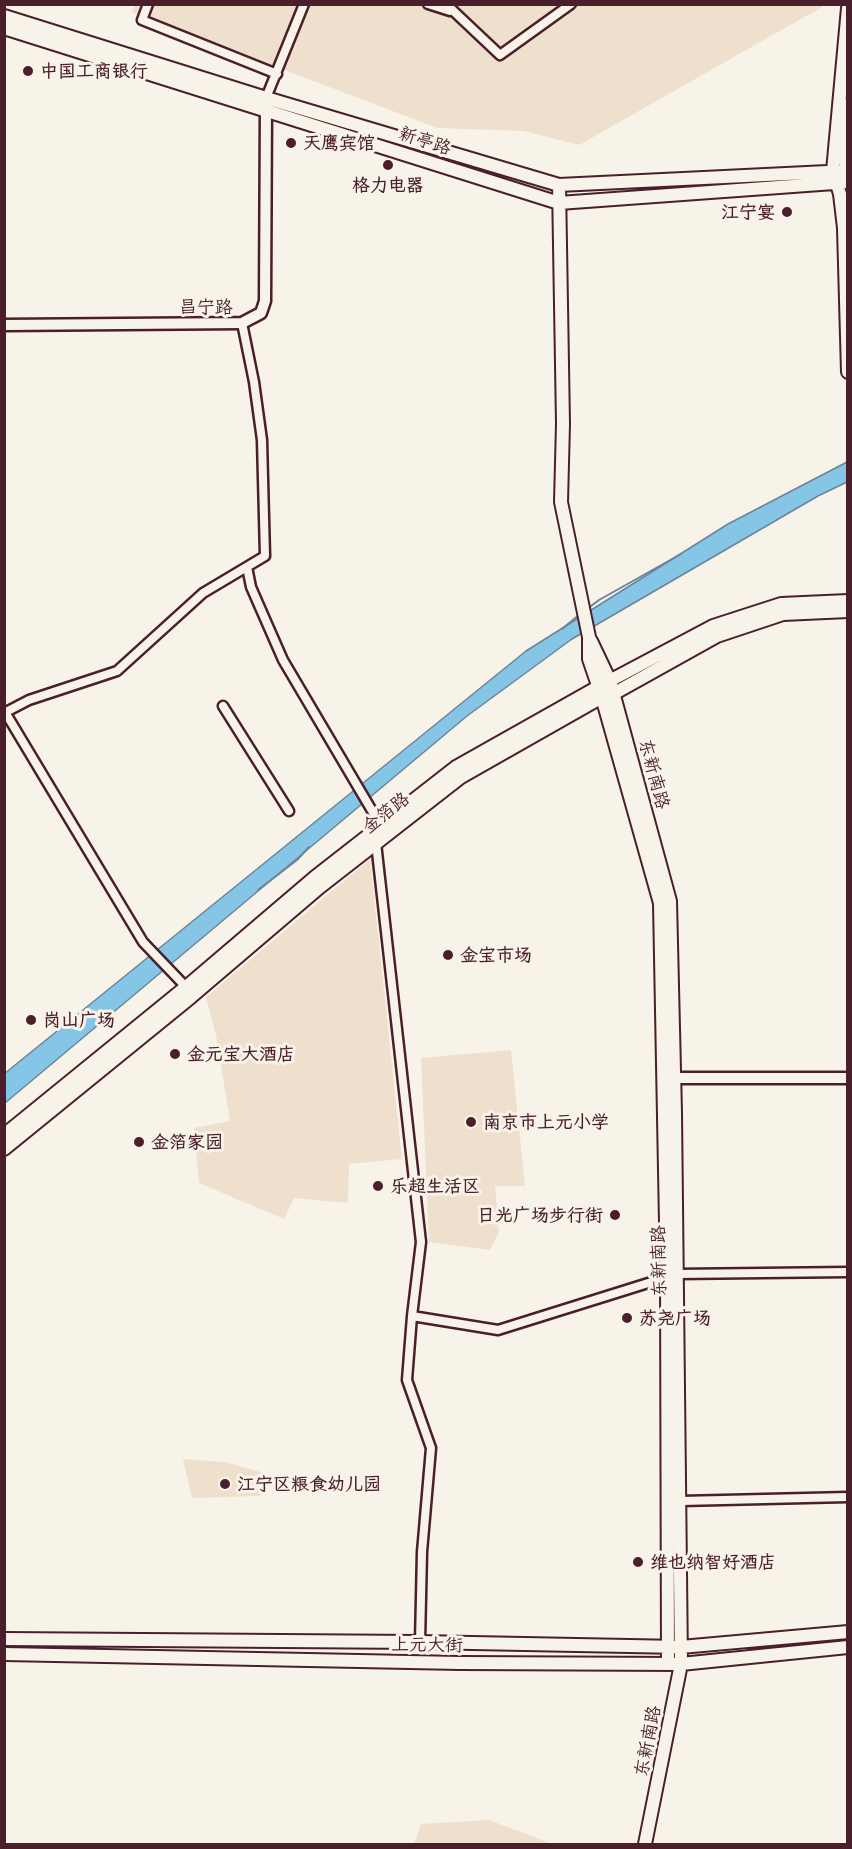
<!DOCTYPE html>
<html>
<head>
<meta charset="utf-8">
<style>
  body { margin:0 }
  #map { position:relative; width:852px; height:1849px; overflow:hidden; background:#f7f3e8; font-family:Mali,sans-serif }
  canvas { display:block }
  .frame { position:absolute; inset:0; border:6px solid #4a1f2b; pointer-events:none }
</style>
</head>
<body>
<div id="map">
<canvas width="852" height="1849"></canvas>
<div class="frame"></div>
</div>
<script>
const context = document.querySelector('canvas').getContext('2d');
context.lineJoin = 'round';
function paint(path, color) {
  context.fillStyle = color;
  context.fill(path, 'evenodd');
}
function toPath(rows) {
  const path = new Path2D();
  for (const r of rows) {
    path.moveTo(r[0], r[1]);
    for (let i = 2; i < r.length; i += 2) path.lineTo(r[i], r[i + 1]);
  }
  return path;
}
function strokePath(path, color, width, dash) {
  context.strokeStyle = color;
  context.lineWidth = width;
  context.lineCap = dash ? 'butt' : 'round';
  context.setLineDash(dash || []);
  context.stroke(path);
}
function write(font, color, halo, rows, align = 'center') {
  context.font = font + ' Mali,"LXGW WenKai TC",sans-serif';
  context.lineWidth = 6;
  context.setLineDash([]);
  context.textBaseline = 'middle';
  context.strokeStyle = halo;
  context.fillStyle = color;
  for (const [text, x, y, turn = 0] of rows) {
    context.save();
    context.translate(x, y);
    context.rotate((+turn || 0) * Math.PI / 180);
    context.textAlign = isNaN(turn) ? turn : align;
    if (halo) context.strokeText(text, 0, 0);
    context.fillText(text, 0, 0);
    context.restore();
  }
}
paint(toPath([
  [135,4,823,5,822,7,579,145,524,131,437,128,132,12],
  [370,859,402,1159,349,1164,348,1203,294,1198,284,1219,199,1183,194,1128,230,1121,216,1035,206,997],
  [511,1050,525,1186,495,1186,499,1232,490,1250,429,1242,421,1058],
  [183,1459,224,1462,261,1472,260,1496,192,1498],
  [489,1820,552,1844,414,1844,421,1824]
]), '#efe0cd');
const water = toPath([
  [847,462,847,482,818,496,572,639,467,716,5,1103,4,1074,526,651,728,524,847,462]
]);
paint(water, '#85c5e6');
strokePath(water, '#6d839b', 1.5);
strokePath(toPath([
  [587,609,599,600,681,554],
  [562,629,580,614],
  [258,890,297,860,309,847]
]), '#6d839b', 2);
const minor = toPath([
  [148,4,142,20,277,74],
  [428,4,450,11],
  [446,4,500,55,571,4],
  [266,98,304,4],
  [247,567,251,587,283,660,381,826],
  [223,706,289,811],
  [5,712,143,942,186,987],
  [4,713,29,700,117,671,203,593,265,556,262,440,254,382,242,323],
  [376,843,421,1242,412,1316,498,1330,677,1274,848,1272],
  [412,1316,407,1380,431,1448,422,1552,420,1642],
  [681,1501,848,1497]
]);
const tertiary = toPath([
  [4,325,242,323,261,313,265,301,266,105],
  [674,1078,848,1078]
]);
const secondary = toPath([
  [848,8,833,171,840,194,844,228,848,372],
  [4,16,266,98,559,185,848,171],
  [4,28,559,203,848,182],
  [847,177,844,144,848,105],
  [559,185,563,424,561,502,589,637,589,659,602,697,660,903,667,1277,668,1664],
  [591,641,610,681,670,901,675,1113,681,1664,645,1844],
  [4,1135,186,987,315,877,456,767,598,687,713,626,781,604,848,601],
  [4,1149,191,997,320,887,461,777,602,697,613,694,717,636,783,614,848,611],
  [4,1639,420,1642,681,1647,848,1632],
  [4,1654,460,1663,681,1664,848,1647]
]);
strokePath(minor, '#4a1f2b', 13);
strokePath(tertiary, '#4a1f2b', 15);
strokePath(secondary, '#4a1f2b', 16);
strokePath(minor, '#f7f3e8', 8);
strokePath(tertiary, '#f7f3e8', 10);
strokePath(secondary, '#f7f3e8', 12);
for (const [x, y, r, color] of [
  [28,71,6,"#4a1f2b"],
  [291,143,6,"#4a1f2b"],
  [388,165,6,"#4a1f2b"],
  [787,212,6,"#4a1f2b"],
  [448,955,6,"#4a1f2b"],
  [31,1020,6,"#4a1f2b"],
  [175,1054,6,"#4a1f2b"],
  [471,1122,6,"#4a1f2b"],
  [139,1142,6,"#4a1f2b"],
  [378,1186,6,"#4a1f2b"],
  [615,1215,6,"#4a1f2b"],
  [627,1318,6,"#4a1f2b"],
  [225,1484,6,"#4a1f2b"],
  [638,1562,6,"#4a1f2b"]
]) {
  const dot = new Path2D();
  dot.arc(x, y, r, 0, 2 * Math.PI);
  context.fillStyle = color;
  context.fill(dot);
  strokePath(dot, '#f7f3e8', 2);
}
write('bold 18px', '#4a1f2b', '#f7f3e8', [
  ["中国工商银行",40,71],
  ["天鹰宾馆",303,143],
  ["格力电器",388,185,"center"],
  ["江宁宴",775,212,"right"],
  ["金宝市场",460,955],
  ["岗山广场",43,1020],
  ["金元宝大酒店",187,1054],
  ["南京市上元小学",483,1122],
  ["金箔家园",151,1142],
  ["乐超生活区",390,1186],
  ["日光广场步行街",603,1215,"right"],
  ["苏尧广场",639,1318],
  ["江宁区粮食幼儿园",237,1484],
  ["维也纳智好酒店",650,1562]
], 'left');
write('18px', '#4a1f2b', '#f7f3e8', [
  ["新亭路",425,141,18],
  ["昌宁路",206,307],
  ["东新南路",654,774,75],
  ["金箔路",386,813,-38],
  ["东新南路",659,1261,-91],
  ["上元大街",427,1645,1],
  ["东新南路",648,1741,-79]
]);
</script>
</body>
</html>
